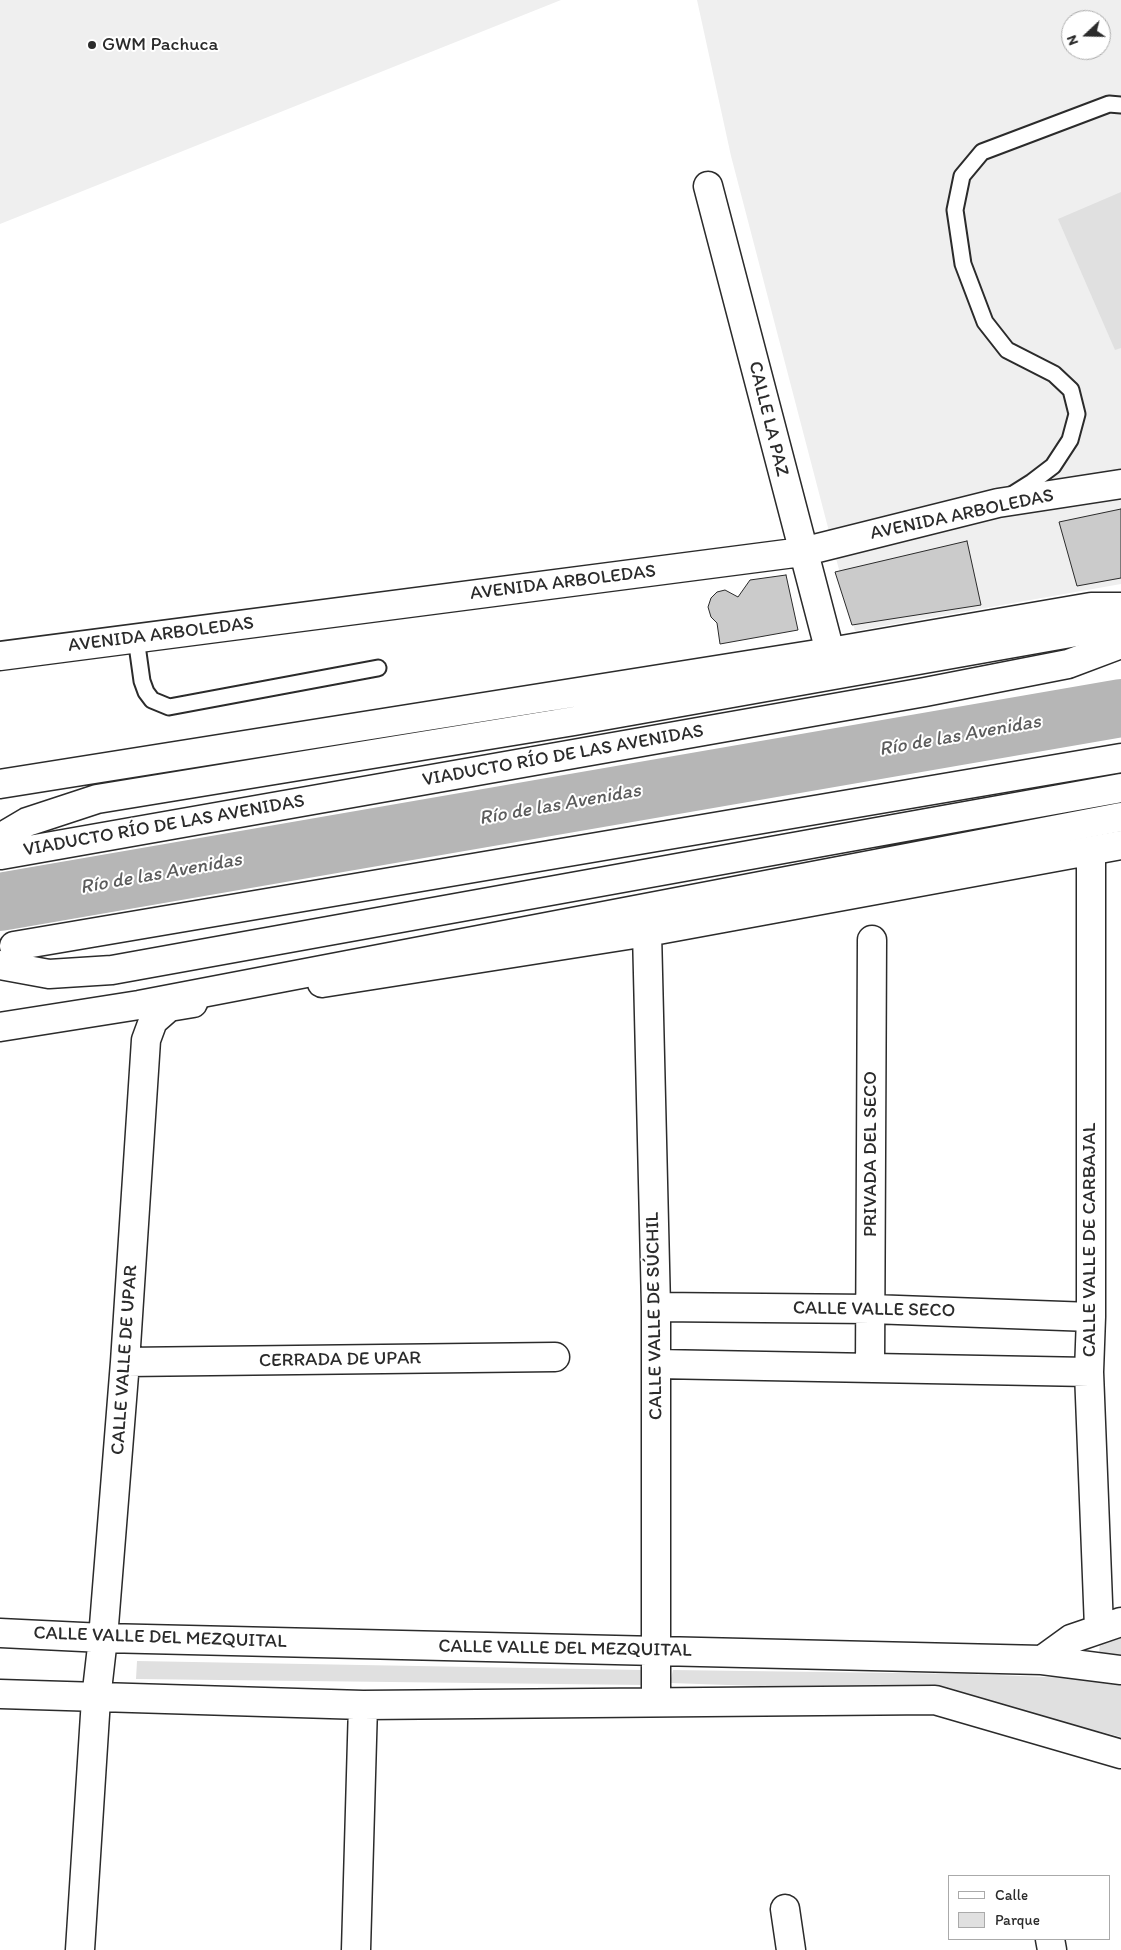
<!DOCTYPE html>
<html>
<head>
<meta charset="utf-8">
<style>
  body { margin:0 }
  #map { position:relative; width:1121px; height:1950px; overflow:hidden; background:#fff; font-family:Itim,sans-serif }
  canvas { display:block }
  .legend { position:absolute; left:948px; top:1875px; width:162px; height:65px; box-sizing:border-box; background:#fff; border:1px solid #aaa; margin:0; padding:6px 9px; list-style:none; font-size:15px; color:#2b2b2b }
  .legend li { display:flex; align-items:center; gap:10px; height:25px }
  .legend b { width:25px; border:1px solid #aaa }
  .north { position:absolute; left:1061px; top:10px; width:50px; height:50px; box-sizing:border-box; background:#fff; border:1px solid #aaa; border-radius:50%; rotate:249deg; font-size:14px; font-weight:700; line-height:20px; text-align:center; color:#2b2b2b }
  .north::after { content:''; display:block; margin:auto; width:18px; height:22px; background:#2b2b2b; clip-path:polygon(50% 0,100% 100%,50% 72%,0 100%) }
</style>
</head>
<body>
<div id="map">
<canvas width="1121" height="1950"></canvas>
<ul class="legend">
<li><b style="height:6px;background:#fff"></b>Calle</li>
<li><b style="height:14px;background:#e0e0e0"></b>Parque</li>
</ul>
<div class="north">N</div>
</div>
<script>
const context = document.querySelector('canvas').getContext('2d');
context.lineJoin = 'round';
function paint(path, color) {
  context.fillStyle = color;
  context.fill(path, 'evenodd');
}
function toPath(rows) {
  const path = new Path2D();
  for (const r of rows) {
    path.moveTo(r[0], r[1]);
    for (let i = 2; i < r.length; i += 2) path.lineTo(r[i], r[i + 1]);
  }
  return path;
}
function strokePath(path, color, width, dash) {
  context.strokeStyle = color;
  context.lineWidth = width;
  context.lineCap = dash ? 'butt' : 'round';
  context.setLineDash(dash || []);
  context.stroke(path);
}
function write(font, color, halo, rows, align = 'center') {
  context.font = font + ' Itim,sans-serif';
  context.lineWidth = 4;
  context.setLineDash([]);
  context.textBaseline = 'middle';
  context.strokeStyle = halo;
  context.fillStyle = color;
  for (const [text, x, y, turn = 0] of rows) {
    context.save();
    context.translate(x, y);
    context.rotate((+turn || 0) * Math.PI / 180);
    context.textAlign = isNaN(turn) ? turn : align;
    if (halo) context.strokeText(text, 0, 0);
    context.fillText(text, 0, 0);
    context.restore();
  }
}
paint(toPath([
  [0,0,561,0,0,224],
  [697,0,1121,0,1121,584,855,631,731,156],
  [1071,20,1101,20,1101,50,1071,50]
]), '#efefef');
paint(toPath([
  [1121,192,1121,348,1115,350,1058,219],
  [1121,1634,1121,1657,1099,1655,1100,1640],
  [137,1661,642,1670,645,1685,136,1679],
  [673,1670,970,1674,1121,1680,1121,1737,1051,1719,932,1692,670,1683]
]), '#e0e0e0');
strokePath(toPath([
  [0,902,1121,708]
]), '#b6b6b6', 58);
const building = toPath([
  [1121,509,1121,578,1077,586,1059,522,1121,509],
  [967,541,981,605,852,625,835,572,967,541],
  [786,575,798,630,720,644,717,623,711,617,708,607,711,598,717,592,725,590,738,597,750,580,786,575]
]);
paint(building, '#cbcbcb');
strokePath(building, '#2b2b2b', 1);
const service = toPath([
  [1013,494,1032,482,1053,466,1070,440,1077,414,1071,390,1054,374,1007,350,985,322,963,264,955,210,962,176,982,152,1109,104,1121,105],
  [136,638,142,681,146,692,152,700,169,707,378,668]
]);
const minor = toPath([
  [708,186,830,652],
  [0,656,802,552,998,503,1121,484],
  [1091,851,1091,1317,1089,1372,1099,1628],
  [647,932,656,1307,656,1701],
  [322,983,647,932,1121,845],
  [656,1307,871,1309,1091,1317],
  [125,1362,555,1357],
  [657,1364,1089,1372],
  [870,1368,872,940],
  [0,1633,103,1638,1042,1660,1071,1639,1121,1622],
  [1042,1660,1121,1670],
  [0,1694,363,1705,935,1700,1121,1754],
  [785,1909,791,1950],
  [1050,1939,1052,1950],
  [80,1950,96,1699,103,1638,125,1362,146,1040,153,1021,169,1007,193,1003],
  [356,1950,363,1705]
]);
const secondary = toPath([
  [1,855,925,692,1068,664,1121,644],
  [14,946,1121,758]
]);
const primary = toPath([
  [0,784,830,652,1091,607,1121,607],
  [0,838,27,822,97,799,574,721,1121,624],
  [0,965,49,974,112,970,1121,788],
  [0,1027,139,1005,1121,817]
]);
strokePath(service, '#2b2b2b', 19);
strokePath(minor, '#2b2b2b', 31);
strokePath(secondary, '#2b2b2b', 31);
strokePath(primary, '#2b2b2b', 31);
strokePath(service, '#fff', 15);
strokePath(minor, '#fff', 28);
strokePath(secondary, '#fff', 28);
strokePath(primary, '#fff', 28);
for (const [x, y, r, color] of [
  [92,45,5,"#2b2b2b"]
]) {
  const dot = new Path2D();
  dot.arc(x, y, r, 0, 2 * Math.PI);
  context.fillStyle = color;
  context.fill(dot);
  strokePath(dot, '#fff', 2);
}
write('19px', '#2b2b2b', '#fff', [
  ["GWM Pachuca",102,45]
], 'left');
write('19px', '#2b2b2b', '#fff', [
  ["CALLE LA PAZ",768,419,76],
  ["AVENIDA ARBOLEDAS",962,515,-12],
  ["AVENIDA ARBOLEDAS",563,583,-7],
  ["AVENIDA ARBOLEDAS",161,635,-7],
  ["VIADUCTO RÍO DE LAS AVENIDAS",563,756,-10],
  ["VIADUCTO RÍO DE LAS AVENIDAS",164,826,-10],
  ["PRIVADA DEL SECO",871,1154,-90],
  ["CALLE VALLE DE CARBAJAL",1090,1240,-90],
  ["CALLE VALLE SECO",874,1310,1],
  ["CALLE VALLE DE SÚCHIL",655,1316,-91],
  ["CALLE VALLE DE UPAR",125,1360,-86],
  ["CERRADA DE UPAR",340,1360,-1],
  ["CALLE VALLE DEL MEZQUITAL",160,1638,2],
  ["CALLE VALLE DEL MEZQUITAL",565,1649,1]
]);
write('italic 20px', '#5c5c5c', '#fff', [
  ["Río de las Avenidas",960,736,-10],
  ["Río de las Avenidas",560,805,-10],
  ["Río de las Avenidas",161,874,-10]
]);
</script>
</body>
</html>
